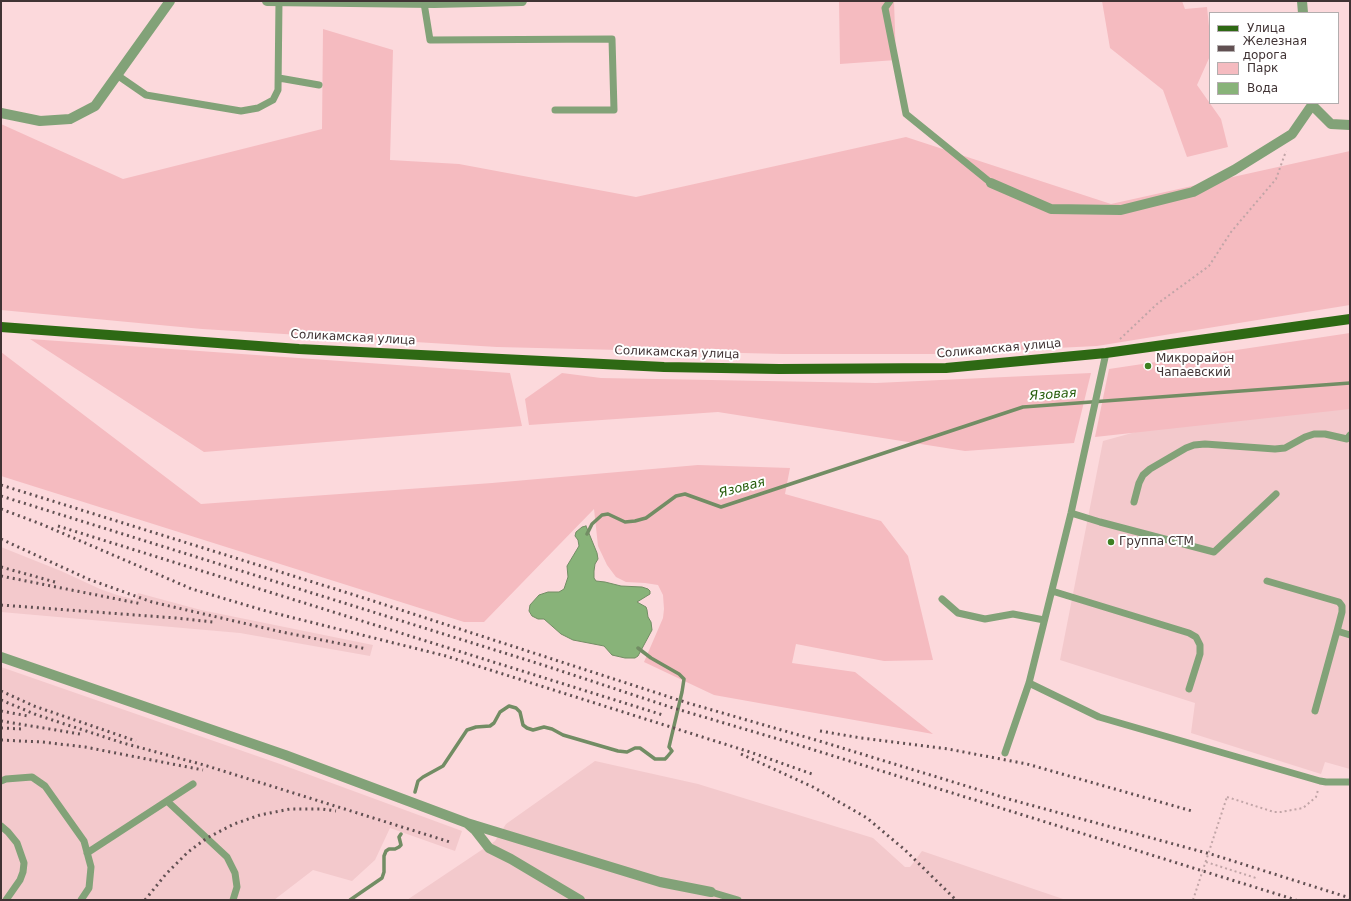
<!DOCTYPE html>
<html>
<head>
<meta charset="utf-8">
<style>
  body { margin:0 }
  #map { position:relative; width:1351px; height:901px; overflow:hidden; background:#fcd9dc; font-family:"DejaVu Sans",sans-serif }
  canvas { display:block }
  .frame { position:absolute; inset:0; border:2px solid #403334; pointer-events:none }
  .legend { position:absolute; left:1209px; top:12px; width:130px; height:92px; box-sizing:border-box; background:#fff; border:1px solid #b3adae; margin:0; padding:5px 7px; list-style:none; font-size:12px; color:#403334 }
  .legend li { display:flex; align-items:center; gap:8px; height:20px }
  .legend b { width:20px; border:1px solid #b3adae }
</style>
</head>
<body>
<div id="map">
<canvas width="1351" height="901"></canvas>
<div class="frame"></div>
<ul class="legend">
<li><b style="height:5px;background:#2e6914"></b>Улица</li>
<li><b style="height:5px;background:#615052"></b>Железная дорога</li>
<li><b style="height:11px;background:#f5bbc0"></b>Парк</li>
<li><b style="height:11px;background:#88b379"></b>Вода</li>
</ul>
</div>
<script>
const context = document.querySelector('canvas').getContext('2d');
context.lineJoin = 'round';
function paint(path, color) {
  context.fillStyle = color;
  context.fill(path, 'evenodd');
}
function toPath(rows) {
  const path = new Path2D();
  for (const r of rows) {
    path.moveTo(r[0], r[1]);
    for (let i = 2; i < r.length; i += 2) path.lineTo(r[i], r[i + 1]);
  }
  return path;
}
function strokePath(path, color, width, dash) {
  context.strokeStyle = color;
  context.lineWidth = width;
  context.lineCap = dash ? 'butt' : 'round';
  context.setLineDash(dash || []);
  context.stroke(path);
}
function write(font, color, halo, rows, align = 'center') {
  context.font = font + ' "DejaVu Sans",sans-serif';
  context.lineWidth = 4;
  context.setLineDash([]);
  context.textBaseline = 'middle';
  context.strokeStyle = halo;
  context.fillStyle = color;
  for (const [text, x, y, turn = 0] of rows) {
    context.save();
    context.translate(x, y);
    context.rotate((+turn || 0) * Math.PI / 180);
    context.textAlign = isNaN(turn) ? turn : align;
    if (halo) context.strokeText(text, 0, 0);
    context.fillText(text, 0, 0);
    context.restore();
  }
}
paint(toPath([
  [1350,373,1350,769,1325,762,1321,774,1191,733,1195,703,1060,660,1103,441],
  [1,547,61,571,100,589,117,595,136,600,138,593,201,610,373,645,370,656,240,633,1,612],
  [1,667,280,764,462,831,455,851,390,828,375,860,352,881,313,870,274,900,1,900],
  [595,761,698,784,873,838,905,867,910,867,922,851,1066,900,407,900,495,841,506,824]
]), '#f3c9cc');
paint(toPath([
  [839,1,894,1,896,60,840,64],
  [1102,1,1182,1,1185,9,1207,7,1210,36,1210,56,1197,85,1221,119,1228,147,1187,157,1163,90,1110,48],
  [323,29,393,50,390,160,459,164,636,197,906,137,1111,204,1350,151,1350,305,1097,346,933,354,783,354,497,347,202,329,1,310,1,124,123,179,322,129],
  [1350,333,1350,409,1095,437,1109,369],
  [30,339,510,373,522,426,204,452],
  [1,352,201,504,492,483,698,465,790,468,785,494,881,521,908,556,933,660,884,661,796,644,792,663,855,672,933,734,714,695,644,662,663,618,664,609,663,595,658,585,645,583,626,582,616,577,607,565,598,546,594,509,484,622,464,622,1,476],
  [562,373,601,378,876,383,1091,373,1074,443,965,451,718,412,529,425,525,399]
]), '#f5bbc0');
const water = toPath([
  [586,526,597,553,598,559,595,564,594,571,594,578,596,581,605,582,621,586,642,587,648,589,650,591,650,594,637,602,646,607,647,610,648,617,651,622,652,630,638,656,635,658,625,658,612,655,604,646,573,640,561,634,544,619,538,619,532,616,529,611,530,605,539,595,548,592,559,592,564,589,568,577,567,566,579,546,578,540,575,536,576,532,582,527,586,526]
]);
paint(water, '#88b379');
strokePath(water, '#728d64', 1);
strokePath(toPath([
  [587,534,592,524,602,515,608,514,625,522,635,521,646,518,676,496,685,494,721,507,1023,407,1350,383],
  [415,792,418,781,423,777,443,766,467,730,476,727,490,726,494,723,500,712,509,706,516,708,520,712,523,725,527,728,533,730,544,727,552,729,563,735,618,751,627,752,635,748,640,748,655,759,665,759,667,757,672,751,669,747,682,692,684,679,679,674,651,658,638,648],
  [350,900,382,878,384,872,384,856,386,851,389,849,395,849,399,847,401,845,399,837,401,834]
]), '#728d64', 3.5);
strokePath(toPath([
  [1120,339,1157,304,1209,266,1231,232,1276,179,1286,151],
  [1227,797,1274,812,1281,812,1303,808,1316,797,1318,790],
  [1206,862,1256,878]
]), '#c1a5a7', 2, [2, 3]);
strokePath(toPath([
  [890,1,885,8,906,114,991,183],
  [424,3,430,40,612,39,614,110,555,110],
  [117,75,146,95,241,111,258,108,273,100,278,90,279,1],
  [279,78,319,85],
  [1134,502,1139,483,1143,475,1150,469,1186,448,1194,445,1205,444,1275,449,1285,448,1305,437,1314,434,1325,434,1347,439,1350,435],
  [1071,513,1100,522,1214,552,1276,494],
  [1267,581,1339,602,1342,606,1342,612,1337,631],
  [1052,591,1189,633,1196,637,1200,645,1200,654,1189,689],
  [942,599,958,613,985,619,1013,614,1044,620],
  [1029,683,1099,717,1320,781,1326,782,1350,782],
  [1315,711,1337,631,1350,635],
  [1005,753,1029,683,1071,513,1106,353],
  [1,781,6,779,32,777,45,786,84,841,91,867,89,888,81,900],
  [167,801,227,857,235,873,237,887,233,900],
  [1,826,8,832,17,843,24,863,23,872,20,880,6,900],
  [87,853,193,784],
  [711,892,738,900]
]), '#82a278', 7);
strokePath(toPath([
  [267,1,434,3,522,1],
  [1302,1,1303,13],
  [1312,105,1331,124,1350,125],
  [1,113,40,121,70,119,95,106,170,1],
  [991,183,1051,209,1121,210,1193,192,1234,170,1292,134,1312,105],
  [1,657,285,755,467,823,660,882,711,892],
  [468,824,475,830,489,848,511,859,580,900]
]), '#82a278', 10);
strokePath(toPath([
  [1,327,299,349,664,367,779,369,946,368,1106,353,1350,319]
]), '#2e6914', 10);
strokePath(toPath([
  [1,485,364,598,688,703,816,740,1012,800,1214,855,1350,898],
  [1,496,543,665,670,707,795,744,1296,900],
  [1,509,41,524,192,589,266,611,446,656,753,753,812,774],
  [58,526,663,715],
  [1,539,88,579,152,602,282,632,367,649],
  [1,567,55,582],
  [1,576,142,604],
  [1,605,176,618,213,622],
  [1,691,34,706,136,741],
  [1,700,37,715,123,743,204,765,450,842],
  [1,711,28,716],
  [1,721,80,734],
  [1,728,23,729],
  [820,731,861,738,948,749,1027,764,1192,811],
  [1,740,42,742,85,747,203,770],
  [741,754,813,787,867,818,905,850,956,900],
  [145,900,166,874,188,852,207,838,234,824,260,815,290,809,322,809,336,811]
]), '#615052', 3, [2, 4]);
strokePath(toPath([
  [1193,900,1227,797]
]), '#c1a5a7', 2, [2, 3]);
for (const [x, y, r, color] of [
  [1148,366,4,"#3d8022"],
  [1111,542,4,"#3d8022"]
]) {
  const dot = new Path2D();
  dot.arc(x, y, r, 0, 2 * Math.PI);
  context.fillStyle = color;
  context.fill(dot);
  strokePath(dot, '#fff', 1.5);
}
write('12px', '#403334', '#fff', [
  ["Соликамская улица",353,338,3],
  ["Соликамская улица",999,349,-5],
  ["Соликамская улица",677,353,2]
]);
write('12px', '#403334', '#fff', [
  ["Микрорайон",1156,359],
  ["Чапаевский",1156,373],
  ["Группа СТМ",1119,542]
], 'left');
write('italic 13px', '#265d0b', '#fff', [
  ["Язовая",1053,395,-4],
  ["Язовая",742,488,-15]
]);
</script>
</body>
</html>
